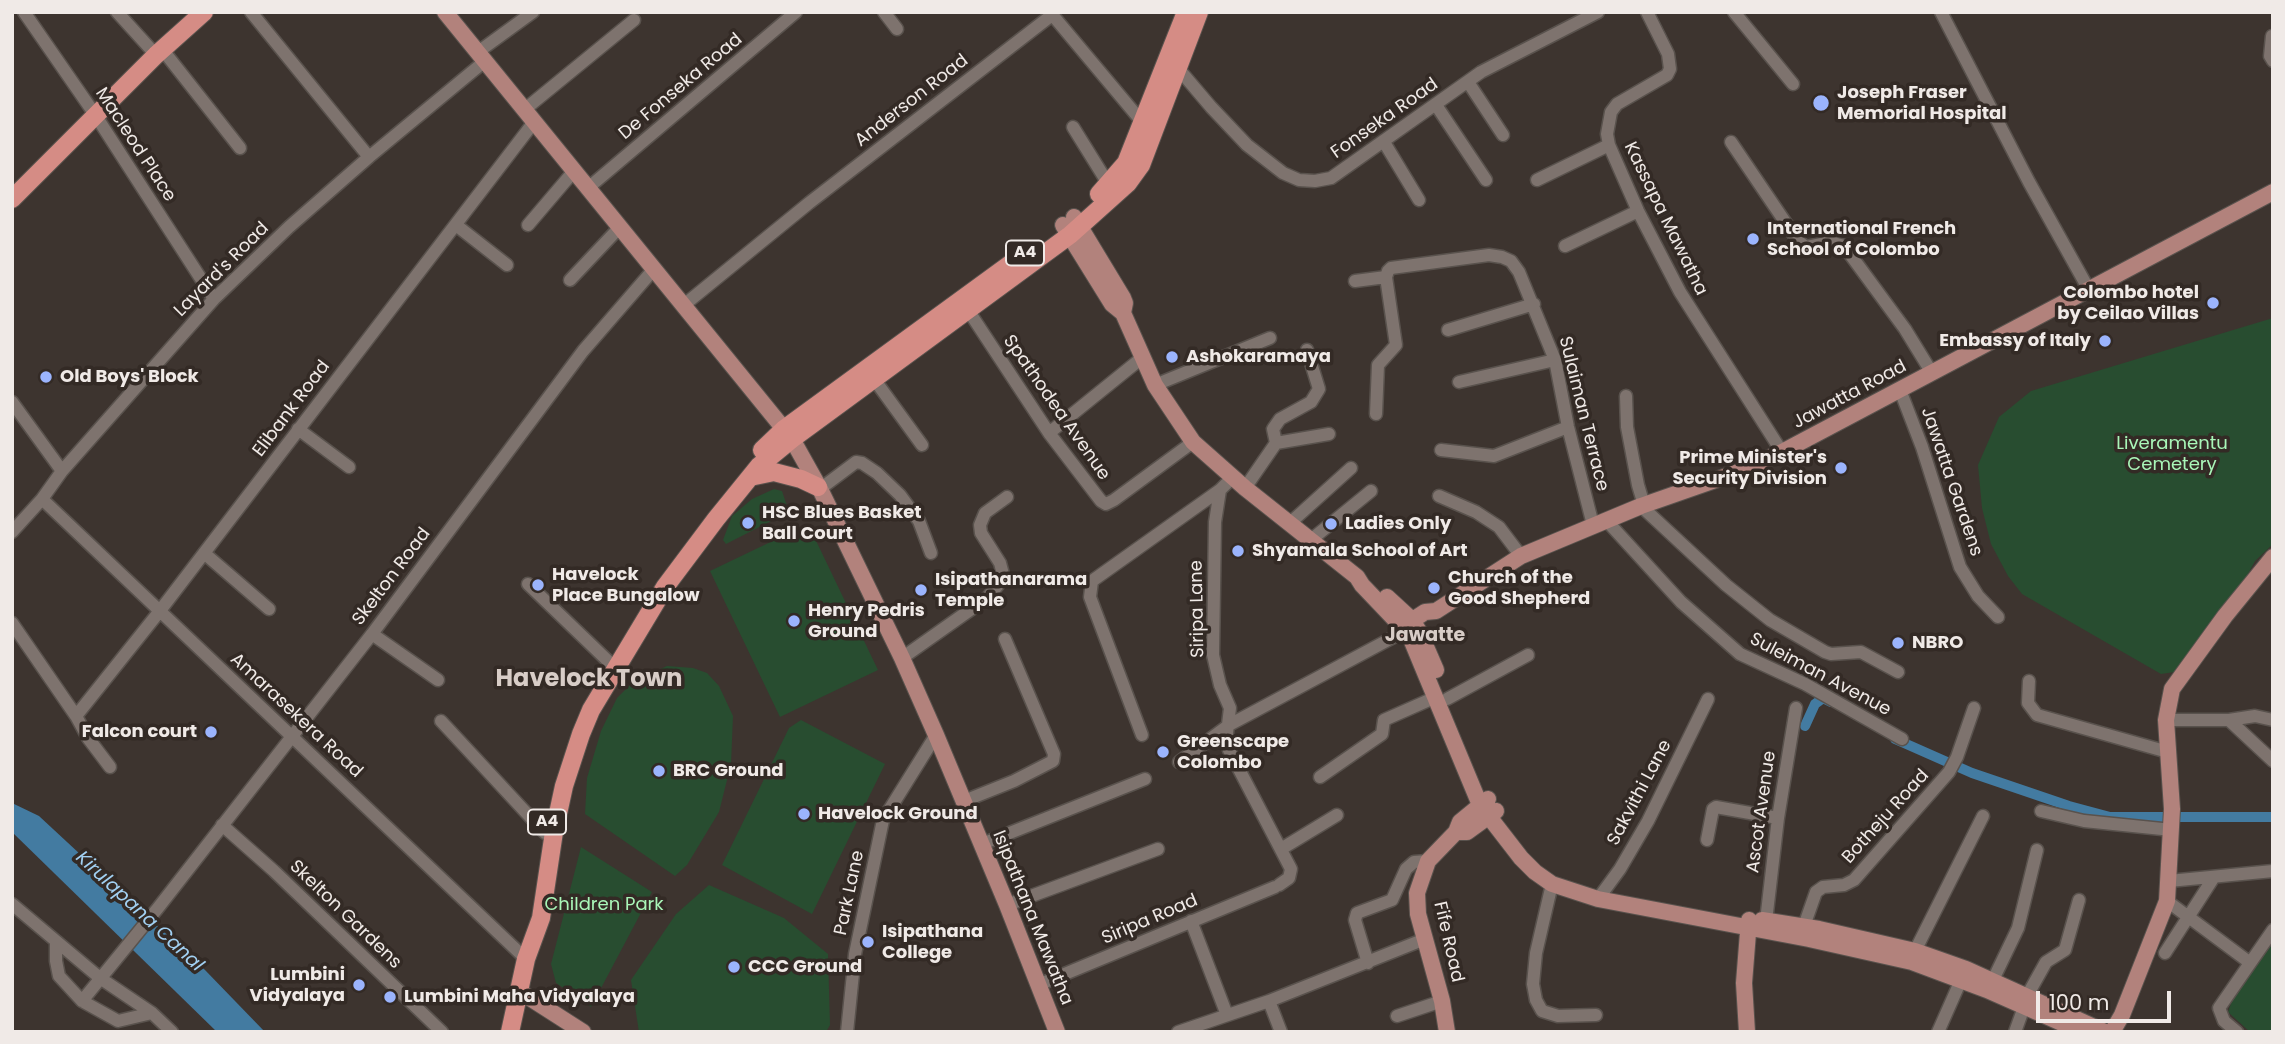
<!DOCTYPE html>
<html>
<head>
<meta charset="utf-8">
<style>
  body { margin:0 }
  #map { position:relative; width:2285px; height:1044px; overflow:hidden; background:#3d342f; font-family:Poppins,sans-serif }
  canvas { display:block }
  .frame { position:absolute; inset:0; border:14px solid #f0eae7; pointer-events:none }
  .scale { position:absolute; left:2036px; top:991px; width:135px; height:32px; box-sizing:border-box; border:4px solid #f0eae7; border-top:0; padding-left:9px; font-size:21px; line-height:24px; white-space:nowrap; color:#f0eae7; -webkit-text-stroke:5px #332a25; paint-order:stroke }
</style>
</head>
<body>
<div id="map">
<canvas width="2285" height="1044"></canvas>
<div class="frame"></div>
<div class="scale">100 m</div>
</div>
<script>
const context = document.querySelector('canvas').getContext('2d');
context.lineJoin = 'round';
function paint(path, color) {
  context.fillStyle = color;
  context.fill(path, 'evenodd');
}
function toPath(rows) {
  const path = new Path2D();
  for (const r of rows) {
    path.moveTo(r[0], r[1]);
    for (let i = 2; i < r.length; i += 2) path.lineTo(r[i], r[i + 1]);
  }
  return path;
}
function strokePath(path, color, width, dash) {
  context.strokeStyle = color;
  context.lineWidth = width;
  context.lineCap = dash ? 'butt' : 'round';
  context.setLineDash(dash || []);
  context.stroke(path);
}
function write(font, color, halo, rows, align = 'center') {
  context.font = font + ' Poppins,sans-serif';
  context.lineWidth = 7;
  context.setLineDash([]);
  context.textBaseline = 'middle';
  context.strokeStyle = halo;
  context.fillStyle = color;
  for (const [text, x, y, turn = 0] of rows) {
    context.save();
    context.translate(x, y);
    context.rotate((+turn || 0) * Math.PI / 180);
    context.textAlign = isNaN(turn) ? turn : align;
    if (halo) context.strokeText(text, 0, 0);
    context.fillText(text, 0, 0);
    context.restore();
  }
}
paint(toPath([
  [2273,318,2273,544,2255,561,2225,616,2181,671,2161,674,2022,594,2008,576,1991,544,1982,508,1978,465,1999,417,2031,391],
  [774,489,782,491,789,512,726,544,723,540,732,516,752,499],
  [808,524,878,670,780,717,710,571],
  [667,666,693,668,707,673,719,686,733,716,731,764,719,812,687,865,675,876,585,814,587,778,601,731,617,698,634,681],
  [801,720,885,764,812,914,722,865,789,728],
  [581,847,652,892,591,1007,556,983,551,964],
  [709,885,784,918,828,954,830,1025,826,1032,639,1032,631,980,676,914],
  [2273,943,2273,1032,2250,1032,2228,1012,2233,998]
]), '#284d30');
paint(toPath([
  [12,803,39,816,205,970,265,1032,217,1032,12,832]
]), '#437ba1');
strokePath(toPath([
  [1805,726,1815,704,1823,698,1831,702],
  [1895,739,1972,773,2069,806,2110,817,2273,817]
]), '#437ba1', 10);
const minor = toPath([
  [24,12,96,116,214,299],
  [117,12,156,55],
  [251,12,369,157],
  [884,12,897,29],
  [1050,12,1143,123],
  [1647,12,1668,54,1670,69,1667,75,1617,104,1611,112,1607,134,1609,145,1638,211,1680,292,1782,452],
  [1734,12,1793,84],
  [1941,12,2029,182,2088,288],
  [2272,36,2270,56,2273,61],
  [162,49,240,148],
  [478,52,533,12],
  [1177,67,1211,107,1247,145,1283,173,1299,180,1315,181,1331,178,1481,72,1598,12],
  [1468,82,1503,135],
  [1436,105,1486,180],
  [524,110,634,20],
  [1073,127,1109,185],
  [1384,142,1419,200],
  [1731,142,1798,241,1806,247,1830,242,1844,246,1905,329,1932,373],
  [1537,180,1609,145],
  [588,188,796,12],
  [456,225,507,265],
  [528,225,574,171],
  [1565,246,1638,211],
  [570,280,620,227],
  [1355,281,1386,277],
  [684,305,809,203,1052,15],
  [968,310,1049,433,1101,501,1106,504,1114,500,1193,442],
  [1448,330,1534,304],
  [874,379,922,445],
  [1459,382,1555,360],
  [1155,385,1270,338],
  [1900,390,1922,447,1960,567,1978,596,1998,617],
  [1626,396,1627,427,1638,485,1644,505],
  [12,402,62,471],
  [1376,414,1378,365,1396,345,1386,277,1388,271,1391,268,1489,255,1502,257,1511,261,1519,272,1555,360,1568,427,1593,525],
  [298,429,349,467],
  [1049,433,1143,357],
  [1276,443,1329,434],
  [1441,450,1494,456,1568,427],
  [1233,477,1220,490,1215,522,1213,655,1220,685,1230,708,1226,741,1229,750,1291,869,1289,878,1279,885],
  [1245,488,1276,443,1273,429,1280,419,1311,402,1319,389,1307,350],
  [820,489,856,462,862,463,877,473,900,495,919,521,931,553],
  [1439,496,1476,512,1499,527,1521,556],
  [42,499,526,959],
  [1641,506,1726,585,1770,620,1825,652,1831,654,1861,652,1898,672],
  [1606,520,1681,602,1740,654,1805,684,1902,739],
  [1290,523,1351,468],
  [12,532,42,499,62,471,214,299,289,227,369,157,485,61],
  [1312,539,1371,491],
  [204,553,269,609],
  [528,584,608,661],
  [12,623,76,716,88,738,110,767],
  [372,634,438,680],
  [902,658,987,598,1004,578,1000,563,981,533,980,525,985,513,1007,497],
  [2029,681,2028,703,2037,715,2168,752],
  [1447,699,1528,655],
  [76,716,159,612,534,122],
  [2166,720,2229,720,2255,716,2273,720],
  [2229,720,2273,761],
  [441,721,545,833],
  [1142,735,1090,597,1092,581,1220,490],
  [1179,762,1229,725,1405,631],
  [1320,777,1382,734,1384,720,1436,697],
  [964,801,1014,781,1053,761,1054,754,1005,639],
  [2041,811,2084,821,2172,830],
  [222,825,274,871,442,1032],
  [1707,840,1713,809,1716,807,1778,818],
  [982,844,1145,779],
  [1281,849,1337,815],
  [2169,881,2273,871],
  [1552,884,1536,953,1533,984,1536,1000,1542,1011,1558,1016,1596,1015],
  [1598,899,1620,869,1648,821,1708,699],
  [2167,901,2249,962],
  [12,904,100,978,152,1013,172,1032],
  [1007,905,1158,849],
  [1191,921,1227,1015],
  [1766,921,1778,818,1796,708],
  [1804,926,1816,892,1823,887,1844,885,1854,880,1949,772,1957,757,1974,708],
  [56,941,56,961,59,976,82,1001,118,1021,152,1013],
  [1915,951,1983,816],
  [2165,953,2214,877],
  [1368,963,1355,920,1357,913,1392,900,1406,869,1414,862,1428,861],
  [1992,982,2018,928,2037,850],
  [1038,985,1275,887],
  [2027,996,2046,962,2065,950,2079,900],
  [82,1001,158,908,372,634,583,351,654,269],
  [1269,1001,1281,1032],
  [1397,1016,1442,1001],
  [847,1032,855,954,883,820,936,735],
  [1178,1032,1269,1001,1425,939],
  [1938,1032,1961,980],
  [2015,1032,2024,1007],
  [2237,1032,2224,1021,2219,1008,2273,930]
]);
const major = toPath([
  [445,12,792,439,820,489,902,658,936,735,1007,905,1057,1032],
  [1074,217,1123,298,1125,303,1123,313],
  [1063,225,1112,304,1123,313,1155,385,1193,442,1245,488,1357,577,1362,585,1402,627,1411,639,1423,668,1480,805,1521,858,1535,872,1552,884,1598,899,1809,939,1912,962,1987,990,2082,1032],
  [1387,597,1412,620,1420,633,1436,670],
  [1402,627,1425,612,1436,611,1521,556,1641,506,1744,470,1782,452,2273,192],
  [1456,832,1467,832,1496,811],
  [1762,920,1819,929,1915,951,1966,969,2105,1032],
  [519,991,583,1032],
  [1447,1032,1442,1001,1418,914,1417,893,1428,861,1456,832,1460,822,1488,799],
  [1747,1032,1744,983,1749,920],
  [2112,1032,2122,1015,2167,901,2172,809,2166,720,2172,689,2225,616,2273,557]
]);
const highway = toPath([
  [1099,194,1126,163,1186,12],
  [12,199,156,55,204,12],
  [762,450,784,429,1028,251],
  [750,477,774,472,801,479,818,487],
  [510,1032,526,959,541,918,554,832,564,786,581,734,591,710,665,587,716,519,759,466,792,439,1070,235,1128,183,1141,165,1199,12]
]);
strokePath(minor, '#59524d', 15);
strokePath(major, '#59524d', 18);
strokePath(highway, '#59524d', 20);
strokePath(minor, '#7e736e', 12);
strokePath(major, '#b2827c', 16);
strokePath(highway, '#d58c85', 18);
for (const [x, y, r, color] of [
  [1821,103,9,"#9bb4fd"],
  [1753,239,7,"#9bb4fd"],
  [2213,303,7,"#9bb4fd"],
  [2105,341,7,"#9bb4fd"],
  [1172,357,7,"#9bb4fd"],
  [46,377,7,"#9bb4fd"],
  [1841,468,7,"#9bb4fd"],
  [748,523,7,"#9bb4fd"],
  [1331,524,7,"#9bb4fd"],
  [1238,551,7,"#9bb4fd"],
  [538,585,7,"#9bb4fd"],
  [1434,588,7,"#9bb4fd"],
  [921,590,7,"#9bb4fd"],
  [794,621,7,"#9bb4fd"],
  [1898,643,7,"#9bb4fd"],
  [211,732,7,"#9bb4fd"],
  [1163,752,7,"#9bb4fd"],
  [659,771,7,"#9bb4fd"],
  [804,814,7,"#9bb4fd"],
  [868,942,7,"#9bb4fd"],
  [734,967,7,"#9bb4fd"],
  [359,985,7,"#9bb4fd"],
  [390,997,7,"#9bb4fd"]
]) {
  const dot = new Path2D();
  dot.arc(x, y, r, 0, 2 * Math.PI);
  context.fillStyle = color;
  context.fill(dot);
  strokePath(dot, '#332a25', 2.5);
}
for (const [x, y, w] of [
  [1025,253,38],
  [547,822,38]
]) {
  const box = new Path2D();
  box.roundRect(x - w / 2, y - 12.5, w, 25, 5);
  context.fillStyle = '#332a25';
  context.fill(box);
  strokePath(box, '#f0eae7', 2);
}
write('bold 16px', '#f0eae7', null, [
  ["A4",1025,253],
  ["A4",547,822]
]);
write('18px', '#f0eae7', '#332a25', [
  ["De Fonseka Road",681,87,-40],
  ["Anderson Road",912,101,-38],
  ["Fonseka Road",1385,119,-35],
  ["Macleod Place",135,145,57],
  ["Kassapa Mawatha",1665,219,64],
  ["Layard's Road",222,270,-45],
  ["Jawatta Road",1850,395,-28],
  ["Spathodea Avenue",1056,408,55],
  ["Elibank Road",292,409,-53],
  ["Sulaiman Terrace",1583,414,76],
  ["Jawatta Gardens",1951,482,71],
  ["Skelton Road",392,577,-53],
  ["Siripa Lane",1198,609,-91],
  ["Suleiman Avenue",1820,675,28],
  ["Amarasekera Road",296,716,43],
  ["Sakvithi Lane",1640,793,-62],
  ["Ascot Avenue",1762,812,-82],
  ["Botheju Road",1886,817,-48],
  ["Park Lane",850,893,-78],
  ["Skelton Gardens",345,915,44],
  ["Isipathana Mawatha",1032,918,68],
  ["Siripa Road",1150,920,-23],
  ["Fife Road",1448,942,77]
]);
write('bold 18px', '#f0eae7', '#332a25', [
  ["Joseph Fraser",1837,93],
  ["Memorial Hospital",1837,114],
  ["International French",1767,229],
  ["School of Colombo",1767,250],
  ["Colombo hotel",2199,293,"right"],
  ["by Ceilao Villas",2199,314,"right"],
  ["Embassy of Italy",2091,341,"right"],
  ["Ashokaramaya",1186,357],
  ["Old Boys' Block",60,377],
  ["Prime Minister's",1827,458,"right"],
  ["Security Division",1827,479,"right"],
  ["HSC Blues Basket",762,513],
  ["Ball Court",762,534],
  ["Ladies Only",1345,524],
  ["Shyamala School of Art",1252,551],
  ["Havelock",552,575],
  ["Place Bungalow",552,596],
  ["Church of the",1448,578],
  ["Good Shepherd",1448,599],
  ["Isipathanarama",935,580],
  ["Temple",935,601],
  ["Henry Pedris",808,611],
  ["Ground",808,632],
  ["NBRO",1912,643],
  ["Falcon court",197,732,"right"],
  ["Greenscape",1177,742],
  ["Colombo",1177,763],
  ["BRC Ground",673,771],
  ["Havelock Ground",818,814],
  ["Isipathana",882,932],
  ["College",882,953],
  ["CCC Ground",748,967],
  ["Lumbini",345,975,"right"],
  ["Vidyalaya",345,996,"right"],
  ["Lumbini Maha Vidyalaya",404,997]
], 'left');
write('18px', '#a9f6b8', '#332a25', [
  ["Liveramentu",2172,444],
  ["Cemetery",2172,465],
  ["Children Park",604,905]
]);
write('bold 19px', '#d8cdc7', '#332a25', [
  ["Jawatte",1425,636]
]);
write('italic 19px', '#a2d0f2', '#332a25', [
  ["Kirulapana Canal",139,912,43]
]);
write('bold 24px', '#d8cdc7', '#332a25', [
  ["Havelock Town",589,680]
]);
</script>
</body>
</html>
